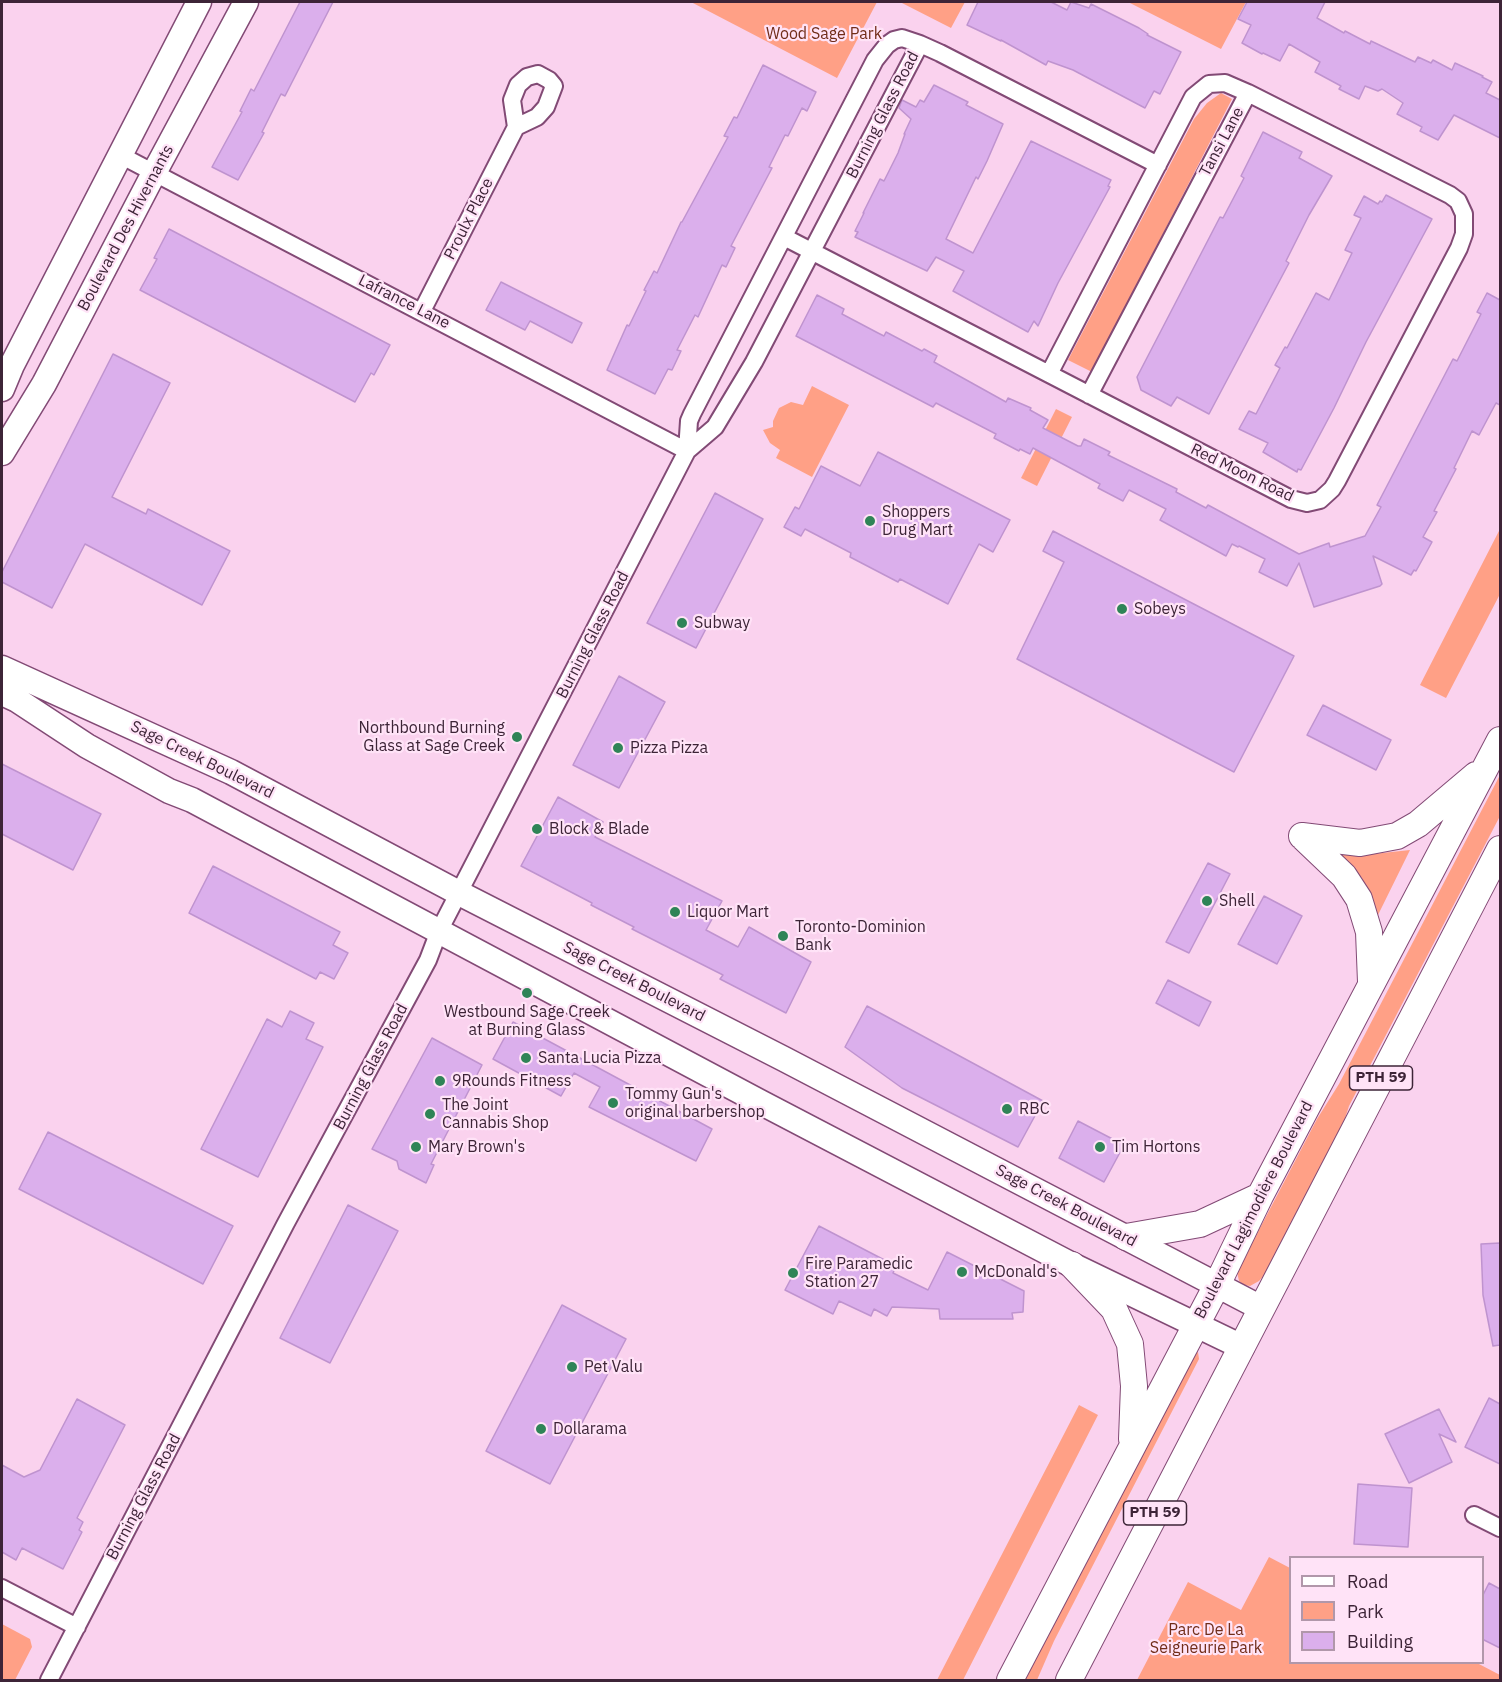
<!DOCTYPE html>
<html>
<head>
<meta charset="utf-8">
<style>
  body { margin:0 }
  #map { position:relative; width:1502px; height:1682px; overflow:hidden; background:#fad2ee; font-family:"IBM Plex Sans",sans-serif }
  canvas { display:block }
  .frame { position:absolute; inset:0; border:3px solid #3d2437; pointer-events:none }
  .legend { position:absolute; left:1289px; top:1556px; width:195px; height:108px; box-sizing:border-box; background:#ffe3f7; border:2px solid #b197aa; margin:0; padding:8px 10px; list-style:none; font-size:18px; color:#3d2437 }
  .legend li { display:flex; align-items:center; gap:12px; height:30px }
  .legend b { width:30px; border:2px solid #b197aa }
</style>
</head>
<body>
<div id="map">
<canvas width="1502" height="1682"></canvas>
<div class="frame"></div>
<ul class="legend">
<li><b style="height:8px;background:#fff"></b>Road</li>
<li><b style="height:16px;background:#ffa086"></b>Park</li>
<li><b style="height:16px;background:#dbafec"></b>Building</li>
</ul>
</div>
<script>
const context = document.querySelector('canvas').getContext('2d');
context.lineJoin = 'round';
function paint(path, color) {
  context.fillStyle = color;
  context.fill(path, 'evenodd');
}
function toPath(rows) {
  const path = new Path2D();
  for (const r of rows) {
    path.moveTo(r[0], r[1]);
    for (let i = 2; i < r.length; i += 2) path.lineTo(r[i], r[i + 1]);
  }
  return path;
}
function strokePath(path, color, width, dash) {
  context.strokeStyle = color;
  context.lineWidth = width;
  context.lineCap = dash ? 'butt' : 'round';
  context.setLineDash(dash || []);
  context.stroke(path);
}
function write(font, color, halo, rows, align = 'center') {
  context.font = font + ' "IBM Plex Sans",sans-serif';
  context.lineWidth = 4.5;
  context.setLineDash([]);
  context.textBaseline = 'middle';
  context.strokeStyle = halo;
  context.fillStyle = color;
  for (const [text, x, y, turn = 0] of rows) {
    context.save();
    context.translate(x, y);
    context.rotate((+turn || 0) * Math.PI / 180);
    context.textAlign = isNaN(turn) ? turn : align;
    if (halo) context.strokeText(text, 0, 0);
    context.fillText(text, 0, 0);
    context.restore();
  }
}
paint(toPath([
  [691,2,877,2,837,78],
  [900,2,965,2,951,28],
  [1128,2,1246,2,1221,49],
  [1221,93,1232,99,1092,372,1068,360,1194,119,1207,103],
  [812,386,849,405,812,477,776,458,780,450,770,443,763,430,773,427,773,421,779,408,791,402,803,405],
  [1056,409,1072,417,1037,486,1021,478],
  [1500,529,1500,594,1446,698,1420,685],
  [1500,775,1500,816,1349,1106,1342,1128,1268,1271,1259,1281,1250,1286,1244,1285,1239,1281,1237,1272,1317,1119,1339,1084],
  [1410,850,1378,915,1362,878,1347,862,1334,852,1364,855],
  [1198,1352,1199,1359,1054,1641,1037,1680,1024,1680,1194,1354],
  [1079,1405,1098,1415,963,1680,937,1680],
  [1269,1557,1290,1568,1290,1662,1477,1663,1500,1675,1500,1680,1137,1680,1188,1582,1241,1610],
  [2,1624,30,1639,32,1647,15,1680,2,1680]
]), '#ffa086');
const building = toPath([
  [300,2,333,2,285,96,281,94,262,132,264,133,238,180,212,167,242,112,240,111,251,89,254,91,300,2],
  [978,2,1051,2,1067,10,1071,2,1089,8,1091,4,1139,28,1148,34,1147,35,1181,52,1160,94,1154,91,1145,108,1073,70,1048,61,1046,65,1001,40,1001,41,967,25,978,2],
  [1247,2,1325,2,1317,18,1344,33,1345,31,1370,44,1371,41,1415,62,1418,57,1431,63,1433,60,1452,70,1455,63,1483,76,1482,77,1492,82,1486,93,1500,100,1500,138,1454,115,1438,140,1420,131,1422,127,1397,114,1403,103,1382,89,1378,91,1365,86,1359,99,1339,89,1341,86,1315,72,1320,62,1289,44,1280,61,1263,53,1262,54,1242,43,1251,25,1238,19,1247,2],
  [763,65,816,92,807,111,802,108,788,136,785,135,769,167,772,168,731,246,735,248,726,267,722,265,698,317,695,315,677,350,681,351,672,370,668,369,655,394,607,370,627,325,629,326,646,291,644,290,654,271,657,273,681,222,682,222,728,137,724,136,734,117,737,118,763,65],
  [934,85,968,102,966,105,1003,124,987,161,978,179,976,177,946,239,973,253,1031,141,1111,180,1108,186,1110,187,1058,283,1038,326,1034,321,1028,332,953,291,964,271,936,257,927,271,855,237,858,232,855,231,864,213,863,213,880,179,884,181,898,153,905,134,904,134,911,119,899,108,902,100,916,107,920,100,924,102,934,85],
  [1263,132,1302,152,1299,158,1332,176,1309,215,1286,261,1289,263,1209,414,1177,397,1171,406,1141,390,1137,377,1220,217,1223,218,1244,178,1241,176,1263,132],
  [1386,195,1432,219,1366,342,1334,408,1301,470,1298,469,1297,472,1263,452,1268,443,1239,429,1249,411,1256,414,1280,368,1275,365,1285,347,1287,348,1316,293,1329,300,1352,253,1345,250,1361,218,1354,215,1364,196,1378,204,1380,201,1382,202,1386,195],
  [169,229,390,345,374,375,371,373,355,402,140,290,157,259,154,258,169,229],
  [501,282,582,323,572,343,530,321,525,330,486,310,501,282],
  [1487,293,1500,300,1500,405,1496,403,1479,435,1472,431,1454,468,1456,469,1434,511,1437,512,1423,537,1432,542,1416,571,1414,570,1411,575,1373,556,1382,584,1380,586,1314,607,1299,563,1287,586,1259,572,1265,559,1239,546,1238,547,1232,544,1226,556,1160,520,1166,509,1129,490,1123,501,1098,488,1100,484,1033,448,1030,454,1020,449,1019,451,994,438,996,434,936,403,933,407,796,336,817,295,844,309,842,314,878,333,884,336,886,332,922,351,924,349,937,356,934,362,1006,402,1008,398,1031,408,1030,410,1048,420,1043,428,1078,446,1081,446,1084,439,1110,452,1108,455,1177,489,1176,492,1206,508,1208,505,1299,554,1329,543,1330,547,1365,536,1381,507,1377,505,1453,359,1457,361,1481,314,1477,312,1487,293],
  [113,354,170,383,112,497,146,514,148,509,230,551,202,605,85,544,52,608,2,582,2,572,113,354],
  [878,452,1010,520,993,552,979,544,948,604,900,579,898,582,850,557,851,553,805,529,801,536,784,527,795,507,799,509,821,466,860,486,878,452],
  [715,493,763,519,696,648,647,623,715,493],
  [1053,531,1294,656,1234,772,1017,659,1064,562,1043,551,1053,531],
  [619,676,665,702,619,788,573,765,619,676],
  [1323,705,1391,740,1376,770,1307,735,1323,705],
  [2,764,101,814,73,870,2,834,2,764],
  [558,797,603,822,595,837,722,901,706,930,738,947,749,927,811,962,786,1013,720,979,723,975,632,929,634,927,591,905,592,903,521,866,558,797],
  [1208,863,1230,874,1189,953,1166,942,1208,863],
  [213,866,340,932,333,945,348,953,334,979,320,972,316,979,189,913,213,866],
  [1264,896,1302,916,1277,964,1238,944,1264,896],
  [1168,980,1211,1002,1199,1026,1156,1003,1168,980],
  [867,1006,1043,1101,1018,1147,902,1088,845,1047,867,1006],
  [290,1011,314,1023,306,1039,323,1047,258,1177,201,1149,267,1019,282,1027,290,1011],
  [513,1022,712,1129,696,1161,589,1107,600,1087,574,1073,561,1096,493,1059,513,1022],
  [432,1038,482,1065,431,1164,434,1165,426,1183,399,1169,397,1161,372,1149,432,1038],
  [1078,1121,1124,1145,1104,1182,1059,1158,1078,1121],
  [48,1132,233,1226,203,1284,19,1189,48,1132],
  [348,1205,398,1231,330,1363,280,1338,348,1205],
  [819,1226,896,1266,893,1273,928,1290,947,1252,1024,1291,1023,1312,1012,1313,1013,1319,940,1319,939,1309,892,1307,887,1316,874,1309,871,1316,839,1301,833,1314,785,1290,819,1226],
  [1500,1243,1500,1345,1493,1346,1483,1295,1481,1244,1500,1243],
  [562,1305,626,1339,550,1484,486,1451,562,1305],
  [1489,1398,1500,1404,1500,1464,1465,1447,1489,1398],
  [77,1399,125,1425,77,1518,83,1522,79,1530,82,1532,63,1569,22,1548,16,1560,2,1552,2,1465,24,1477,40,1470,77,1399],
  [1439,1409,1456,1442,1439,1434,1452,1462,1409,1483,1385,1434,1439,1409],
  [1358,1484,1412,1488,1408,1547,1354,1544,1358,1484],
  [1489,1583,1500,1589,1500,1648,1482,1639,1482,1597,1489,1583]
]);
paint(building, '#dbafec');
strokePath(building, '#bf93cf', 1.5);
const street = toPath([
  [920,44,754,362,715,427,687,451,689,421,692,414,875,60,887,45,894,40,902,38,920,44,940,53,1158,165],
  [784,237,1291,499,1307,503,1320,500,1332,489,1337,481,1459,248,1464,234,1464,214,1458,201,1450,195,1248,93],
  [422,311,516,127,512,100,518,85,527,77,538,74,549,80,554,86,546,107,537,117,516,127],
  [1049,374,1193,97,1209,84,1225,83,1248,93,1089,395],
  [1474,1515,1500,1528],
  [2,1588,77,1627],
  [49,1680,286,1223,428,960,439,931,687,451,120,155]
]);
const secondary = toPath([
  [2,389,12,365,199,2],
  [2,453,44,384,154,173,246,2],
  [2,668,231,772,459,893,784,1059,1261,1308],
  [2,693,17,700,87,746,169,791,192,800,760,1102,1072,1265,1242,1347]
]);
const primary = toPath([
  [1302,836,1360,843,1397,836,1418,824,1476,775],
  [1302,836,1344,876,1359,899,1369,932,1371,982],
  [1126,1237,1200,1224,1260,1196],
  [1072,1265,1114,1309,1130,1344,1134,1386,1132,1439],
  [1010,1680,1217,1285,1260,1196,1500,740],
  [1069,1680,1500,849]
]);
strokePath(street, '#824a75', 20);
strokePath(secondary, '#824a75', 27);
strokePath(primary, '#824a75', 28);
strokePath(street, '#fff', 16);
strokePath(secondary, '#fff', 24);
strokePath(primary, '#fff', 26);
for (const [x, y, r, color] of [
  [870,521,6,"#2f8457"],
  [1122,609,6,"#2f8457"],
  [682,623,6,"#2f8457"],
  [517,737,6,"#2f8457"],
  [618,748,6,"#2f8457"],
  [537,829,6,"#2f8457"],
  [1207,901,6,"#2f8457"],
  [675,912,6,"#2f8457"],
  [783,936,6,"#2f8457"],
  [527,993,6,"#2f8457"],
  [526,1058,6,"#2f8457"],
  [440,1081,6,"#2f8457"],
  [613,1103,6,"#2f8457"],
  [1007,1109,6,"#2f8457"],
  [430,1114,6,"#2f8457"],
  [416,1147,6,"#2f8457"],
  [1100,1147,6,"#2f8457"],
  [962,1272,6,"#2f8457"],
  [793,1273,6,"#2f8457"],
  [572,1367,6,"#2f8457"],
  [541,1429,6,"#2f8457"]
]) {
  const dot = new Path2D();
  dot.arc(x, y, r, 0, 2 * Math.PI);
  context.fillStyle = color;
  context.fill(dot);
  strokePath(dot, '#ffe3f7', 2);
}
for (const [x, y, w] of [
  [1381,1078,63],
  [1155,1513,63]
]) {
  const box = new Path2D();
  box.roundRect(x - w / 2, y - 12, w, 24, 4.5);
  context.fillStyle = '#ffe3f7';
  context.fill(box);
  strokePath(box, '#3d2437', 1.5);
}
write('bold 15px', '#3d2437', null, [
  ["PTH 59",1381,1078],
  ["PTH 59",1155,1513]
]);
write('16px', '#712d19', '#ffe3f7', [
  ["Wood Sage Park",824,34],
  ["Parc De La",1206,1630],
  ["Seigneurie Park",1206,1648]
]);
write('16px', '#3d2437', '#ffe3f7', [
  ["Burning Glass Road",883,115,-63],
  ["Tansi Lane",1222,142,-62],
  ["Proulx Place",469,219,-63],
  ["Boulevard Des Hivernants",126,228,-62],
  ["Lafrance Lane",404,302,27],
  ["Red Moon Road",1242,473,26],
  ["Burning Glass Road",593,635,-63],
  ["Sage Creek Boulevard",202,760,26],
  ["Sage Creek Boulevard",634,982,27],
  ["Burning Glass Road",371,1067,-62],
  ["Sage Creek Boulevard",1066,1206,28],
  ["Boulevard Lagimodière Boulevard",1254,1210,-63],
  ["Burning Glass Road",144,1497,-62]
]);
write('16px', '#3d2437', '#ffe3f7', [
  ["Shoppers",882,512],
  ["Drug Mart",882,530],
  ["Sobeys",1134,609],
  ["Subway",694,623],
  ["Northbound Burning",505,728,"right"],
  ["Glass at Sage Creek",505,746,"right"],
  ["Pizza Pizza",630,748],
  ["Block & Blade",549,829],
  ["Shell",1219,901],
  ["Liquor Mart",687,912],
  ["Toronto-Dominion",795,927],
  ["Bank",795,945],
  ["Westbound Sage Creek",527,1012,"center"],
  ["at Burning Glass",527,1030,"center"],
  ["Santa Lucia Pizza",538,1058],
  ["9Rounds Fitness",452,1081],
  ["Tommy Gun's",625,1094],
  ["original barbershop",625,1112],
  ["The Joint",442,1105],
  ["Cannabis Shop",442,1123],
  ["RBC",1019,1109],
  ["Mary Brown's",428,1147],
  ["Tim Hortons",1112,1147],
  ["Fire Paramedic",805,1264],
  ["Station 27",805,1282],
  ["McDonald's",974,1272],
  ["Pet Valu",584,1367],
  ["Dollarama",553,1429]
], 'left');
</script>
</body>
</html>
